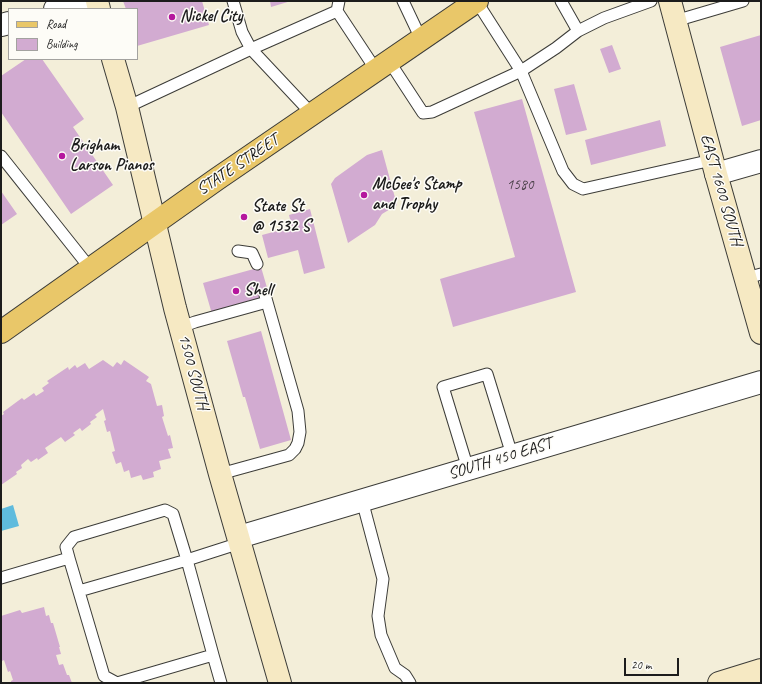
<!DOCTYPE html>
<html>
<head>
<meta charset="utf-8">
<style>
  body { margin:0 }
  #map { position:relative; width:762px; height:684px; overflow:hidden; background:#f3eed9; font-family:Caveat,sans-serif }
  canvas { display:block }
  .frame { position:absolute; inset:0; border:2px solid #1c1c1c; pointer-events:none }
  .legend { position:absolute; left:8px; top:8px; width:130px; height:52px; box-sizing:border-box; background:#fdfcf7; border:1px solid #a3a29f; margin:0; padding:5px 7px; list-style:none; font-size:12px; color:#1c1c1c }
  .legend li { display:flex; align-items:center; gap:8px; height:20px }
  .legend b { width:20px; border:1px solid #a3a29f }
  .scale { position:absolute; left:624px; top:658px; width:55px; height:18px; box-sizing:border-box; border:2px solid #1c1c1c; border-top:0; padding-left:5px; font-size:12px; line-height:14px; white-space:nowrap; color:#1c1c1c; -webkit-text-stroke:3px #fdfcf7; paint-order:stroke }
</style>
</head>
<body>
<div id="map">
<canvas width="762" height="684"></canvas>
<div class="frame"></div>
<ul class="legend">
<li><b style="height:5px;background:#e9c769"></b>Road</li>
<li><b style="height:11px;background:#d2abd1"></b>Building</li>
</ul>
<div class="scale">20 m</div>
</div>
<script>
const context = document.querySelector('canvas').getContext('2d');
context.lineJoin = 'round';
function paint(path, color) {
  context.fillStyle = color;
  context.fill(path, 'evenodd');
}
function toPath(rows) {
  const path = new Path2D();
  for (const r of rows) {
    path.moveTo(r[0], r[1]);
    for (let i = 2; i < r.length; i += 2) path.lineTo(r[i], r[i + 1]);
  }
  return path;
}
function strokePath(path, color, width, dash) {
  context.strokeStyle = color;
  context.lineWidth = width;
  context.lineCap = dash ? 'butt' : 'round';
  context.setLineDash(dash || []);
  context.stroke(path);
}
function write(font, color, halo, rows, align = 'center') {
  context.font = font + ' Caveat,sans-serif';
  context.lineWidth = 3;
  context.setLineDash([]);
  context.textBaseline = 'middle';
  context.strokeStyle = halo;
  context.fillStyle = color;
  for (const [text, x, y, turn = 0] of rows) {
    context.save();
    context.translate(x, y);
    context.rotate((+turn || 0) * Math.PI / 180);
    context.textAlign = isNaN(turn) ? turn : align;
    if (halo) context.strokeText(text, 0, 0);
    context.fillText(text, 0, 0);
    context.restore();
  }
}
paint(toPath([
  [13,505,19,526,1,531,1,509]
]), '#5fbbdd');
paint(toPath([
  [123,1,202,1,209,25,137,46,137,9,126,9],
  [270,1,291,1,271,7],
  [761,35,761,120,742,126,720,47],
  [612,45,621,69,609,73,600,49],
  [26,59,42,59,84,119,73,127,113,185,71,214,1,112,1,76],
  [574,84,587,130,566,135,554,89],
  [522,99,576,292,453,327,440,279,515,257,474,112],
  [660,120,666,146,591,165,585,140],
  [382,150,397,205,382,214,375,225,348,243,331,184,335,178,367,155],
  [1,191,17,214,1,225],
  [310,209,325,268,304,274,298,250,268,258,262,235,292,227,289,215],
  [261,267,270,298,212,314,203,283],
  [261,331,291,440,260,449,245,397,243,397,227,341],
  [103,360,113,367,117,362,121,365,124,360,149,377,146,381,151,384,157,406,162,405,164,416,162,417,168,436,170,435,173,448,168,449,171,458,159,461,161,469,153,472,154,477,143,480,141,475,131,478,129,470,124,472,121,462,116,464,112,452,115,451,110,431,107,432,104,421,106,420,103,409,95,415,97,417,90,422,91,424,82,431,80,428,73,433,75,435,65,442,61,437,45,448,48,453,38,460,37,458,31,462,28,459,21,465,22,468,16,472,17,474,1,485,1,416,4,414,3,412,22,398,24,400,34,393,36,396,44,391,42,388,49,383,47,381,68,367,69,370,75,365,77,368,85,363,89,369],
  [44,607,46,616,49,615,51,623,53,623,60,647,59,647,61,654,56,655,59,665,63,664,67,675,69,675,72,683,11,683,11,681,13,680,10,671,8,672,4,660,2,661,1,658,1,624,2,624,1,616,20,610,22,613]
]), '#d2abd1');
const lane = toPath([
  [233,1,242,32,251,49,312,114],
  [403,1,421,39],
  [561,1,578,31],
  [477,2,521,71,563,171,573,184,583,189,712,160],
  [337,11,376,70],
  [675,21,743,1],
  [389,61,423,113,432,112,521,71,556,48,578,31,604,18,651,1],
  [127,107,251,49,337,11,339,1],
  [1,156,90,268],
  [238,251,252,253,257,264],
  [746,278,761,274],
  [181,327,195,322,267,302],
  [468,469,443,387,487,374,512,455],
  [220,474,289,455,295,449,298,443,300,432,298,411,265,295],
  [362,500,383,579,378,616,381,635,395,668,405,675,410,683],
  [69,558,66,547,74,537,165,510,173,514,187,560,79,591],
  [1,578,69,558,104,676,117,683,213,655,187,560,240,543],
  [213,655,221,683]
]);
const street = toPath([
  [55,9,82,1],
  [1,25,9,23],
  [716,174,761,161],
  [239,537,761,382]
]);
const secondary = toPath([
  [97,1,99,9],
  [670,1,716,174,761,333],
  [113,59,127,107,175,308,220,474,280,683],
  [719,683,761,670]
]);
const primary = toPath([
  [1,332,217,179,477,1]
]);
strokePath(lane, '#3c3c38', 13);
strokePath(street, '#3c3c38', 24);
strokePath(secondary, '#3c3c38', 24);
strokePath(primary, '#3c3c38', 24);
strokePath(lane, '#fff', 11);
strokePath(street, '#fff', 22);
strokePath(secondary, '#f6e9c3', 22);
strokePath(primary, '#e9c769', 22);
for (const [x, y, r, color] of [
  [172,17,4,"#b5179e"],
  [62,156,4,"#b5179e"],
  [364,195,4,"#b5179e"],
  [244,217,4,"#b5179e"],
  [236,291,4,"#b5179e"]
]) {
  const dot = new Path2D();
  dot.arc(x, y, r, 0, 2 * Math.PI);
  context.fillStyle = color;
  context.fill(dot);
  strokePath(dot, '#fdfcf7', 1.5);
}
write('15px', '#4a4049', null, [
  ["1580",520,185]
]);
write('bold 17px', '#1c1c1c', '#fdfcf7', [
  ["Nickel City",180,17],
  ["Brigham",70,146],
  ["Larson Pianos",70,166],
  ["McGee's Stamp",372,185],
  ["and Trophy",372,205],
  ["State St",252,207],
  ["@ 1532 S",252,227],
  ["Shell",244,291]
], 'left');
write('17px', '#1c1c1c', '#fdfcf7', [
  ["STATE STREET",238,165,-34],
  ["EAST 1600 SOUTH",721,190,74],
  ["1500 SOUTH",193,372,75],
  ["SOUTH 450 EAST",500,459,-17]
]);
</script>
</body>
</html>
